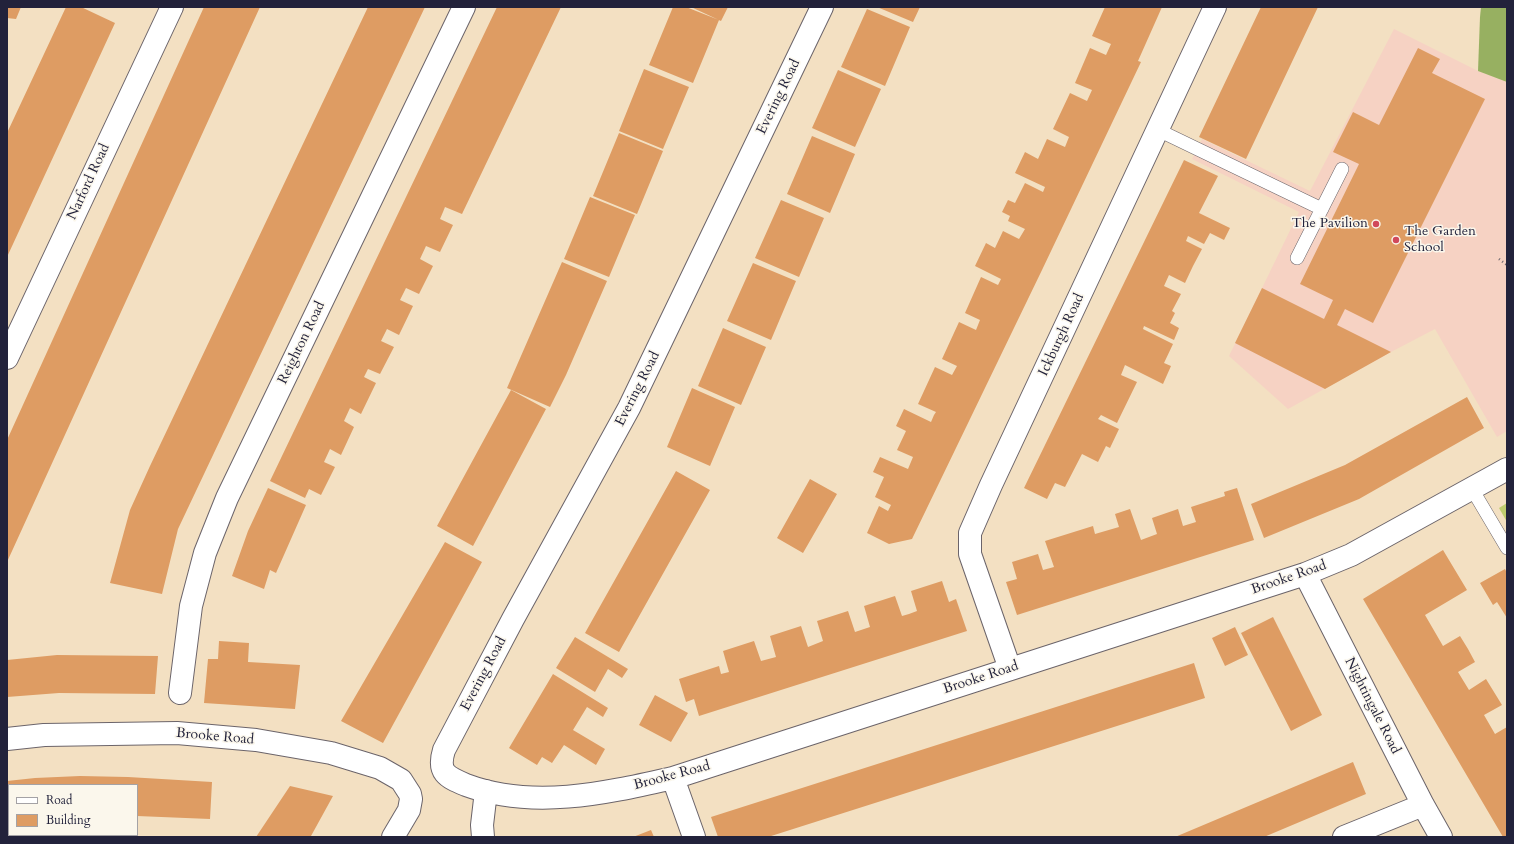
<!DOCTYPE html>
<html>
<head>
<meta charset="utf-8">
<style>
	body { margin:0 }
	#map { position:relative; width:1514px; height:844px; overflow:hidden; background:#f3e0c2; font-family:Cardo,serif }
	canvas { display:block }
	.frame { position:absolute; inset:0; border:8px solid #22223b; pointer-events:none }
	.legend { position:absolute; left:8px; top:784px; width:130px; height:52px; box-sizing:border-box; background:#fbf7ec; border:1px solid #a4a2a5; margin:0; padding:5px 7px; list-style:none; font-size:12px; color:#22223b }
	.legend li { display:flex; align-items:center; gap:8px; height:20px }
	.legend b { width:20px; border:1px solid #a4a2a5 }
</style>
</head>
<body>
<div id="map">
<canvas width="1514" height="844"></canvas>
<div class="frame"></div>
<ul class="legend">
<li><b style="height:5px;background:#fff"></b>Road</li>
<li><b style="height:11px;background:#de9c63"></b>Building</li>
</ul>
</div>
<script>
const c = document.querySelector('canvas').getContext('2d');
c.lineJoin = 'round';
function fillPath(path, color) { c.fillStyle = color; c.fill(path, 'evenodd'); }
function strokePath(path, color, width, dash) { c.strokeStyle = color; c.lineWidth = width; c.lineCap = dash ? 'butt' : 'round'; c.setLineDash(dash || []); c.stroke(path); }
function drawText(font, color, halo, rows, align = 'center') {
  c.font = font + ' Cardo,serif'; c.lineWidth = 3; c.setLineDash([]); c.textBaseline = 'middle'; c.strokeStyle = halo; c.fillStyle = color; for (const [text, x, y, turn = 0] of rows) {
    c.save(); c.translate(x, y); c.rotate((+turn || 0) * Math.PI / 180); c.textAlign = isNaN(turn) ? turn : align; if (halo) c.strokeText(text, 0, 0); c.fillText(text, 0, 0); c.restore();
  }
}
const built = new Path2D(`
	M1394 29 1478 71 1507 82V431L1497 437 1435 329 1391 352 1288 409 1229 356 1299 212 1192 159 1202 139 1310 191Z`);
const green = new Path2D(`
	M1507 503V522L1499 508Z`);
const forest = new Path2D(`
	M1481 7H1507V82L1478 71 1480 17Z`);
const building = new Path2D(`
	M7 7H21L16 19 7 18Z
	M66 7H81L115 23 7 257V133Z
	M204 7H260L7 562V440Z
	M368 7H425L178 529 162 594 110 583 130 510 150 466Z
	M497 7H561L462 214 445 207 443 212 440 219 453 225 440 252 426 246 420 259 433 266 419 294 406 288 400 300 413 306 399 335 387 329 381 341 394 347 380 374 368 369 364 377 376 383 361 414 350 408 344 421 354 427 341 455 330 449 324 462 335 467 321 495 309 489 305 498 270 481Z
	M673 7H686L719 20 693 83 649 65Z
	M691 7H728L721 21Z
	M877 7H920L913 22Z
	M1105 7H1162L1138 61 1141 62 1042 270 912 539 889 544 867 533 879 506 888 511 891 505 875 497 884 477 873 472 880 457 908 469 913 457 897 450 906 431 896 426 904 409 931 422 934 415 936 412 918 404 935 367 952 375 957 366 942 359 959 322 976 330 980 320 965 313 981 277 998 285 1001 279 975 266 986 243 995 248 1003 231 1019 239 1025 229 1008 221 1010 216 1002 212 1008 200 1015 203 1025 183 1043 192 1045 187 1015 173 1025 152 1038 159 1047 139 1065 147 1069 137 1053 129 1070 93 1087 101 1092 90 1075 83 1090 48 1106 55 1111 44 1092 36Z
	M1261 7H1318L1246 159 1199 137Z
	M867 9 910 27 885 86 841 67Z
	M1418 48 1440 59 1432 73 1485 99 1373 323 1345 309 1337 325 1391 352 1325 389 1235 343 1262 288 1324 319 1333 300 1300 284 1359 164 1333 152 1353 112 1379 125Z
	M644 69 689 87 663 149 619 131Z
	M838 70 881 89 855 147 812 128Z
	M619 133 663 151 637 214 593 196Z
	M812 136 855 154 830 213 787 194Z
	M1184 160 1218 176 1199 213 1230 228 1224 240 1210 233 1204 244 1188 236 1186 241 1202 249 1193 266 1185 283 1169 275 1164 286 1181 294 1172 311 1175 313 1170 323 1179 328 1174 340 1144 326 1143 329 1173 344 1164 363 1171 366 1163 384 1125 365 1121 375 1137 382 1117 423 1101 415 1098 419 1119 429 1110 448 1106 446 1098 462 1082 454 1065 487 1055 483 1047 499 1024 488Z
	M590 197 635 215 609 277 564 259Z
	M781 200 824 218 799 277 755 258Z
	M562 262 607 281 566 375 550 407 507 388Z
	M753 263 796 281 771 340 727 321Z
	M723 328 766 347 741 405 698 386Z
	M692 388 735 407 710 466 667 447Z
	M511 390 546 409 473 546 437 526Z
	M1467 397 1484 428 1359 499 1264 538 1251 504 1345 465Z
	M676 471 710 490 619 652 585 633Z
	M810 479 837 494 803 553 777 538Z
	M268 488 306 505 276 573 270 570 264 589 232 576 248 531Z
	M1237 488 1254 540 1017 615 1006 582 1017 579 1012 562 1038 554 1043 570 1054 567 1045 541 1093 526 1095 534 1119 527 1115 514 1130 509 1141 540 1157 534 1152 518 1178 509 1183 526 1196 522 1191 507 1225 496 1224 492Z
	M445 542 482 562 383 743 341 721Z
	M1443 550 1467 590 1425 615 1443 646 1460 636 1468 649 1475 662 1458 672 1469 690 1486 679 1502 705 1484 715 1495 734 1507 727V837H1503L1363 599Z
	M1505 569 1507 573V618L1497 602 1493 605 1480 583Z
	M942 581 949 602 956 599 967 631 699 716 694 699 686 702 679 679 719 666 721 674 729 672 723 651 754 641 761 661 776 657 770 636 801 626 808 647 823 641 817 621 848 611 855 632 870 627 864 606 895 596 902 616 909 614 917 611 911 591Z
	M1273 617 1322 715 1291 731 1241 633Z
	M1235 627 1248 655 1225 666 1212 638Z
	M575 637 628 669 622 678 608 669 595 692 556 668Z
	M219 641 249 643 248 662 300 665 295 709 204 703 208 659H218Z
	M57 655 158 656 155 694 59 693 7 697V660Z
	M1194 663 1205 698 768 837H718L711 817Z
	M553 674 608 708 603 717 587 707 573 730 605 749 596 765 564 745 552 763 542 757 537 765 509 748Z
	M655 695 688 713 671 742 639 725Z
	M1353 762 1366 794 1264 837H1175Z
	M80 776 128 777 212 782 210 819 137 816V785H9V820H7V781L35 778Z
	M290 786 333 796 311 836 313 837H256Z
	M651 830 654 837H633Z`);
const path = new Path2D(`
	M1499 259 1507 265`);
const service = new Path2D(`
	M1158 130 1322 209
	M1297 258 1342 169
	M1472 489 1507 548`);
const minor = new Path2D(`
	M822 7 629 408 513 619 444 750C437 773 447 777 466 785 533 810 606 793 673 778L1305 574 1351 555 1507 469
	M7 358 172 7
	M1305 574 1423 805 1441 837
	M1010 669 970 554V533L991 485 1215 7
	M180 693 191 606 205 553 227 498 464 7
	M7 739 44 735 177 733 256 740 331 753 380 768 401 780 410 794 411 799 409 810 393 837
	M673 778 694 837
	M483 837 482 825 486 791
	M1344 837 1423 805`);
const markers = [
	[1376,224,4,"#d1495b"],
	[1396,240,4,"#d1495b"]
];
const streetNames = [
	["Evering Road",779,97,-64],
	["Narford Road",89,182,-65],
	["Ickburgh Road",1062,335,-65],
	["Reighton Road",302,343,-64],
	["Evering Road",638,389,-63],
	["Brooke Road",1289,578,-19],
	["Evering Road",484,674,-62],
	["Brooke Road",981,678,-18],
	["Nightingale Road",1372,706,63],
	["Brooke Road",215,737,5],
	["Brooke Road",672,776,-15]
];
const poiNames = [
	["The Pavilion",1368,224],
	["The Garden",1404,232,"left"],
	["School",1404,248,"left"]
];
fillPath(built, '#f6d2c3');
fillPath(green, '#bfcc6e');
fillPath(forest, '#97b061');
fillPath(building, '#de9c63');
strokePath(service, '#6b646a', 14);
strokePath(minor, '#6b646a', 24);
strokePath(path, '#6b646a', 2.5, [1, 3]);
strokePath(service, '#fff', 13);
strokePath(minor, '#fff', 22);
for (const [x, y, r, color] of markers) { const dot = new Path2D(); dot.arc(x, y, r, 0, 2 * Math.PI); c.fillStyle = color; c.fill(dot); strokePath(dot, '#fbf7ec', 1.5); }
drawText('14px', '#22223b', '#fbf7ec', streetNames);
drawText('14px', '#22223b', '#fbf7ec', poiNames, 'right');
</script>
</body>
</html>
